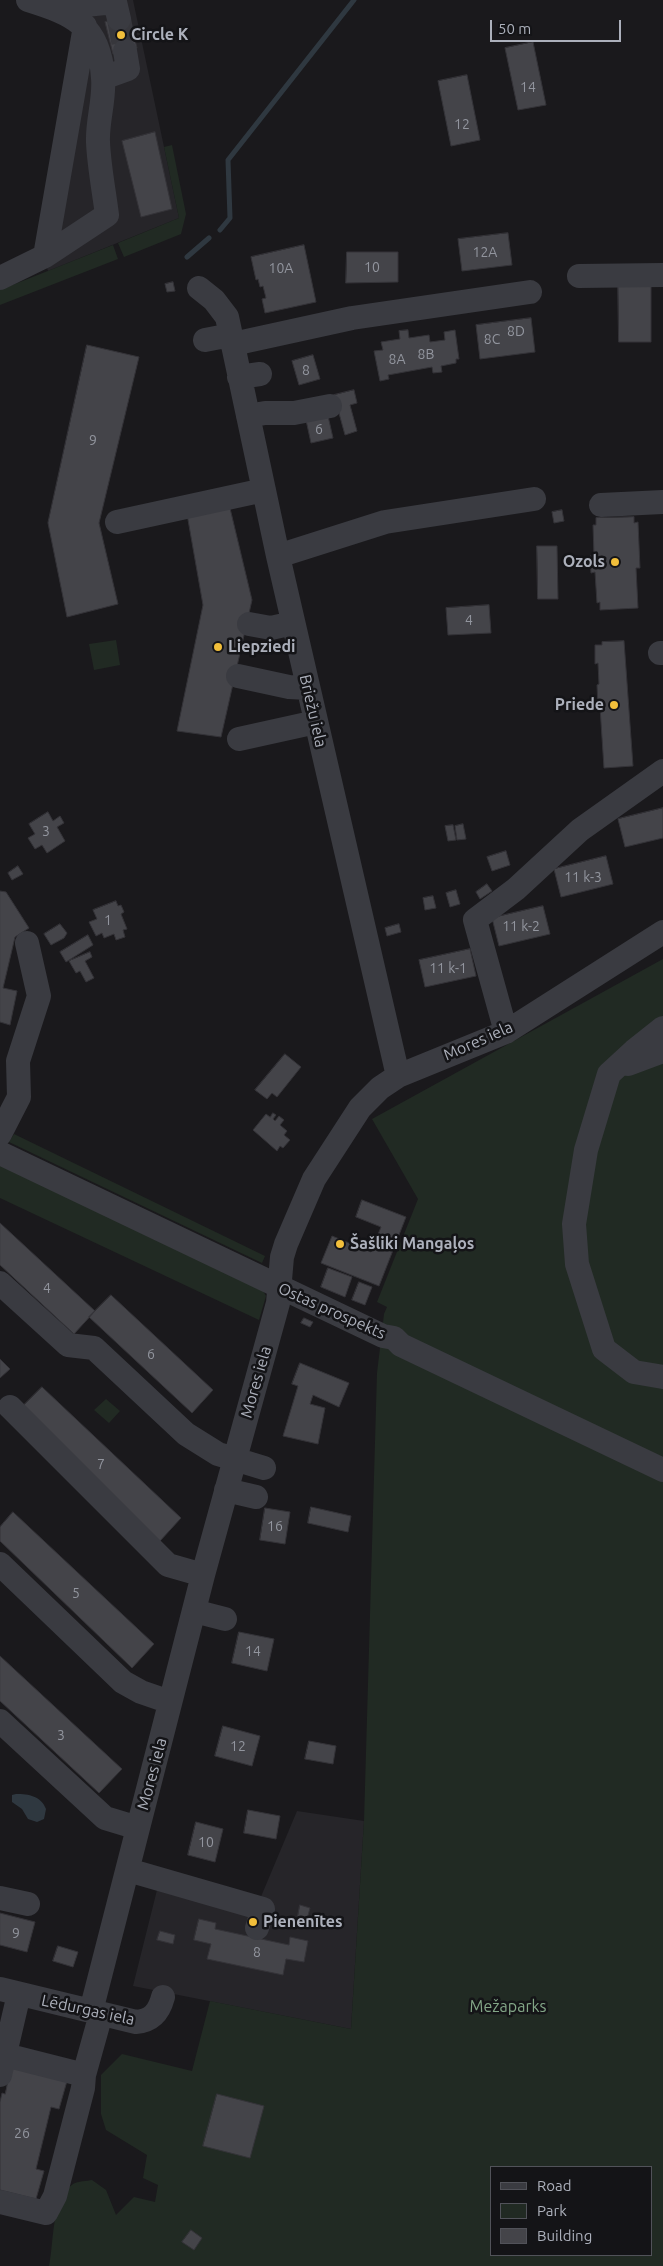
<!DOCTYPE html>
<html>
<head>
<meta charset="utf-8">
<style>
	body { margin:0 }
	#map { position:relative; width:663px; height:2266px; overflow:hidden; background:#1a191c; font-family:Ubuntu,sans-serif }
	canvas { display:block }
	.legend { position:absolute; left:490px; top:2166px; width:162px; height:90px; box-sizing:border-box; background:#141417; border:1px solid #515259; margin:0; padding:6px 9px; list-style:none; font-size:15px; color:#acb0bb }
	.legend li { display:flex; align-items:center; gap:10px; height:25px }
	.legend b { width:25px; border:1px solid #515259 }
	.scale { position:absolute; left:490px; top:20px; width:131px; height:22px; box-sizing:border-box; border:2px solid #acb0bb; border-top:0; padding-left:6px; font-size:15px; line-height:18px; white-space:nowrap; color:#acb0bb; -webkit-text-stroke:4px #141417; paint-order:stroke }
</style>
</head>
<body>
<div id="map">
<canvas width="663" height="2266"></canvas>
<ul class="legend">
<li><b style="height:6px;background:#3a3b41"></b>Road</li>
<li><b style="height:14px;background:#212a23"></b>Park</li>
<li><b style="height:14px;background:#444449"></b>Building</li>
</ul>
<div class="scale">50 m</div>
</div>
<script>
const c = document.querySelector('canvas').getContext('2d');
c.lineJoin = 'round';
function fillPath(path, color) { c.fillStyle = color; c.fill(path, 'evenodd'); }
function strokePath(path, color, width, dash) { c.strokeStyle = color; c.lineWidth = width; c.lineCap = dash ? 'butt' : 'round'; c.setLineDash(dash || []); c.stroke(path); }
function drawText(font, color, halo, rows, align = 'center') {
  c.font = font + ' Ubuntu,sans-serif'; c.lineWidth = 5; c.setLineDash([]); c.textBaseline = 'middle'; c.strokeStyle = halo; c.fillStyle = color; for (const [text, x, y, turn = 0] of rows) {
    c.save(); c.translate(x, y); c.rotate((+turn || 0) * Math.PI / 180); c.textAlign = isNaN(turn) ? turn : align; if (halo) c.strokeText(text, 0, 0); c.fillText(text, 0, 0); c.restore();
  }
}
const built = new Path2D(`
	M86 0H133L179 218 48 271 39 245Z
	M297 1811 364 1821 351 2029 133 1986 162 1870 260 1899Z`);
const green = new Path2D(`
	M172 145 186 214 181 234 124 257 118 243 179 218 164 147Z
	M113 245 118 259 0 305V290Z
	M116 640 120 665 94 670 89 644Z
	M663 959V2266H49C54 2243 51 2199 73 2184 78 2181 87 2181 92 2180L106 2190 116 2215 134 2197 155 2202 158 2185 143 2178 147 2155 106 2130 101 2114V2075L122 2054 192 2071 210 2001 351 2029 364 1821 377 1373 384 1314 387 1307 377 1302 418 1199 372 1119ZM492 2167H652V2255H492Z
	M14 1134 265 1256 262 1263 9 1142Z
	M0 1164 262 1289 266 1296 259 1320 0 1198Z
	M106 1399 120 1411 109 1423 94 1410Z`);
const water = new Path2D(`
	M16 1794C29 1794 41 1796 46 1809L44 1819 37 1822 28 1819 22 1809 12 1802V1795Z`);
const stream = new Path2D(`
	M220 230 230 218 228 160 354 0
	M187 257 209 238`);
const building = new Path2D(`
	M129 16 137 48 113 54 105 22Z
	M533 42 546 105 518 110 505 48Z
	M467 75 480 140 451 146 438 81Z
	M155 132 172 209 141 217 122 141Z
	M508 233 512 265 462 271 458 239Z
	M304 245 316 302 265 313 262 299 266 298 263 286 260 287 258 279 256 280 251 257Z
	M347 252H398V282L346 283Z
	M618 279H651V342H619Z
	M173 282 175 291 167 292 165 284Z
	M531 318 535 352 480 359 476 325Z
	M408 330 409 338 429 335 430 342 445 340 444 332 455 330 459 359H456V363L441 366 442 372 433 373 432 367 388 375 389 379 380 381 374 351 383 350 381 342 400 339 399 331Z
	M87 345 139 357 99 523 118 604 67 617 48 523Z
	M313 355 320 379 299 385 292 361Z
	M354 390 357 403 350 405 357 431 345 435 334 395Z
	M328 416 333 438 311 443 306 420Z
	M229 504 252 600 221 737 177 731 203 605 187 514Z
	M562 510 564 521 554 523 552 512Z
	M634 517V523L638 522 640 568H636L638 608 600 610V602L597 603 595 572 591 573 590 556H594L593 525H596V518Z
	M537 546H557L558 599H538Z
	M489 605 491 633 448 635 446 608Z
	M624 641 633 766 604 768 600 707H598L597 685 599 684 598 663 595 664V645H602V642Z
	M663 808V838L625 847 618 819Z
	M48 812 53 821 60 816 64 823 57 827 65 841 47 853 42 845 35 849 28 838 35 834 29 824Z
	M463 824 466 839 457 840 455 826Z
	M453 825 456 840 448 841 445 826Z
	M506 851 510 865 492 871 487 857Z
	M606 856 613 884 561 897 554 869Z
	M18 866 23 874 12 880 8 873Z
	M487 884 492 891 480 899 476 892Z
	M456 890 460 904 450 907 446 893Z
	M0 891 6 892 29 928 15 937 3 988 17 991 10 1025 0 1022Z
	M433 896 436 908 425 910 423 898Z
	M116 901 118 906 121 905 124 912 121 914 127 929 123 930 125 937 116 940 114 934 104 938 102 933 96 936 89 922 97 919 93 910Z
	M543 906 550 934 499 946 492 918Z
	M60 924 67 933 64 938 51 945 44 934Z
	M399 924 401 932 387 936 385 928Z
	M88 935 93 945 66 962 60 952Z
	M470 949 476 976 425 987 419 960Z
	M90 952 92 957 85 961 94 978 86 982 80 971 76 973 69 961Z
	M285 1054 301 1067 277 1097 272 1093 267 1099 255 1090Z
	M273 1113 276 1115 273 1119 275 1121 279 1116 284 1120 280 1125 287 1131 284 1135 290 1140 283 1148 280 1146 277 1151 253 1130 266 1114 270 1117Z
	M362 1200 406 1217 379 1286 321 1263 332 1236 371 1252 381 1227 356 1217Z
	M0 1223 95 1311 74 1334 0 1265Z
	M328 1268 352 1277 345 1297 321 1287Z
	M359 1282 372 1287 365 1305 352 1300Z
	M111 1295 213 1390 192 1413 89 1317Z
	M304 1318 313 1322 310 1327 301 1323Z
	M0 1359 10 1369 0 1378Z
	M300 1363 349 1383 339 1407 313 1395 310 1404 325 1408 318 1444 283 1436 298 1386 292 1384Z
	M42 1387 181 1518 160 1541 20 1409Z
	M311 1507 351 1516 348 1532 308 1523Z
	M265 1508 290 1512 285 1544 260 1540Z
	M13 1512 154 1644 132 1668 0 1541V1527Z
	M239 1632 274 1639 267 1671 232 1663Z
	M0 1656 122 1769 99 1793 0 1701Z
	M223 1726 260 1736 252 1766 215 1756Z
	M309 1741 336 1746 333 1764 305 1759Z
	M248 1810 280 1816 276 1839 244 1833Z
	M196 1822 223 1829 215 1862 188 1855Z
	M300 1905 310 1908 306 1923 297 1921Z
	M0 1913 35 1922 27 1952 0 1945Z
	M199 1919 216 1923 215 1929 289 1945 290 1937 308 1941 304 1962 286 1959 283 1975 207 1959 211 1944 194 1940Z
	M160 1931 175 1935 173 1944 157 1940Z
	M58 1946 78 1952 73 1967 53 1961Z
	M11 2067 67 2081 59 2109 51 2107 36 2169 44 2171 36 2199 0 2190V2102L2 2093 5 2094Z
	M217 2094 264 2106 250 2158 203 2146Z
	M191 2230 202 2238 194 2250 182 2242Z`);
const minorTunnel = new Path2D(`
	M119 19 125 51`);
const minor = new Path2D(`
	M62 10 75 6 115 2 119 19
	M103 78 128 69 125 51
	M45 256 85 26
	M579 276 663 275
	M0 278 45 256 107 215C104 191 99 166 98 142 97 121 105 99 103 78 100 25 73 14 28 0
	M199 288 214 300 227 317 278 556 398 1076
	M205 340 231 335
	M233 344 352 318 530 292
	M239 377 260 374
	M248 416 265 413H294L330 406
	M601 505 663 502
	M117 522 264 490
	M278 556 385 522 534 499
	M249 624 271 628 293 623
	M660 653H663
	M238 676 289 687 308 688
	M239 739 316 722
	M663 1028 634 1051 609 1074 586 1150 574 1224 577 1264 604 1349 634 1372 663 1377
	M506 1032 475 920 516 889 580 830 663 771
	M628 1064 663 1051
	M0 1134 19 1097 18 1061 39 996 27 943
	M0 1153 383 1336 394 1338 401 1345 663 1470
	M0 1283 68 1345 94 1348 186 1434 218 1454 264 1468
	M10 1407 168 1565 203 1575
	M226 1490 256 1497
	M0 1564 123 1682 141 1692 170 1702
	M194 1611 225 1619
	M0 1721 105 1818 138 1828
	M128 1870 263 1909 257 1928
	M0 1898 28 1904
	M0 1989 136 2022C152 2021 159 2012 163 1997
	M91 2011 203 1575 278 1303 282 1257 286 1244 314 1179 360 1108 380 1088 398 1076 506 1032 663 932
	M0 2075 19 1994
	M84 2075 101 2014
	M0 2202 46 2213 55 2196 83 2088 84 2075 5 2055`);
const markers = [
	[121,35,5,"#f2bf3b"],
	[615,562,5,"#f2bf3b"],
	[218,647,5,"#f2bf3b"],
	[614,705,5,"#f2bf3b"],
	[340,1244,5,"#f2bf3b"],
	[253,1922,5,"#f2bf3b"]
];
const numberNames = [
	["14",528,87],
	["12",462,124],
	["12A",485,252],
	["10",372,267],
	["10A",281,268],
	["8D",516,331],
	["8C",492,339],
	["8B",426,354],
	["8A",397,359],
	["8",306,370],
	["6",319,429],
	["9",93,440],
	["4",469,620],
	["3",46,831],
	["11 k-3",583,877],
	["1",108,920],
	["11 k-2",521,926],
	["11 k-1",448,968],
	["4",47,1288],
	["6",151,1354],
	["7",101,1464],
	["16",275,1526],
	["5",76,1593],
	["14",253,1651],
	["3",61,1735],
	["12",238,1746],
	["10",206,1842],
	["9",16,1933],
	["8",257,1952],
	["26",22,2133]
];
const poiNames = [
	["Circle K",131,35],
	["Ozols",605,562,"right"],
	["Liepziedi",228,647],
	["Priede",604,705,"right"],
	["Šašliki Mangaļos",350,1244],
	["Pienenītes",263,1922]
];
const streetNames = [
	["Briežu iela",313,711,77],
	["Mores iela",478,1041,-24],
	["Ostas prospekts",332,1311,24],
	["Mores iela",256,1382,-74],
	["Mores iela",152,1774,-75],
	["Lēdurgas iela",88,2010,12]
];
const parkNames = [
	["Mežaparks",508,2007]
];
fillPath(built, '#262529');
fillPath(green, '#212a23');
fillPath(water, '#2f3840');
strokePath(stream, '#2f3840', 5);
fillPath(building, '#444449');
strokePath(building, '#343338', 1);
strokePath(minorTunnel, '#37373c', 24, [24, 12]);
strokePath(minor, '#3a3b41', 24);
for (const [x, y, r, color] of markers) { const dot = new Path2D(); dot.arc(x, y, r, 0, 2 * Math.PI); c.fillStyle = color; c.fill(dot); strokePath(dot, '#141417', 2); }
drawText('14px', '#92959e', null, numberNames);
drawText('bold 16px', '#acb0bb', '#141417', poiNames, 'left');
drawText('16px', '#acb0bb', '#141417', streetNames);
drawText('16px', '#83a687', '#141417', parkNames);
</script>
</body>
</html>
